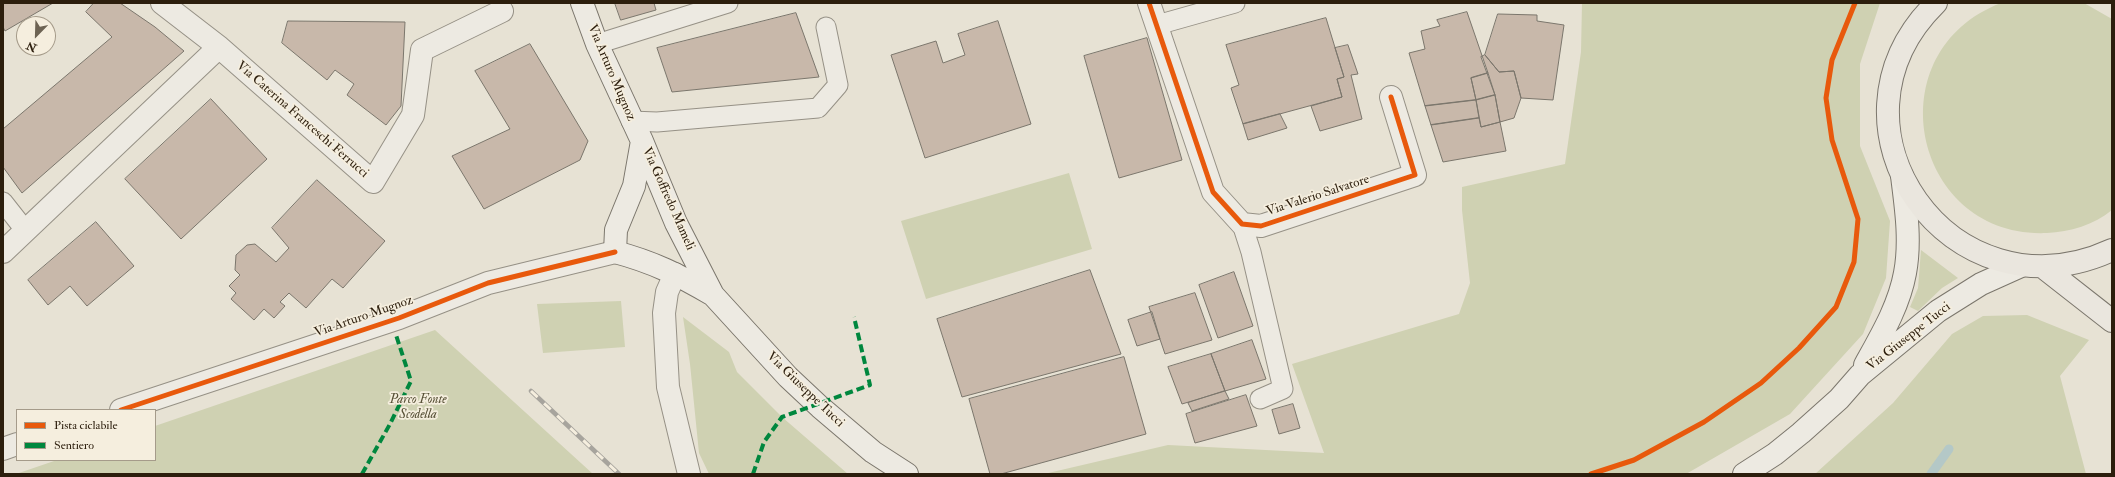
<!DOCTYPE html>
<html>
<head>
<meta charset="utf-8">
<style>
	body { margin:0 }
	#map { position:relative; width:2115px; height:477px; overflow:hidden; background:#e7e2d4; font-family:"IM FELL Double Pica",serif }
	canvas { display:block }
	.frame { position:absolute; inset:0; border:4px solid #2c1e0d; pointer-events:none }
	.legend { position:absolute; left:16px; top:409px; width:140px; height:52px; box-sizing:border-box; background:#f5eede; border:1px solid #a59b8a; margin:0; padding:5px 7px; list-style:none; font-size:12px; color:#2c1e0d }
	.legend li { display:flex; align-items:center; gap:8px; height:20px }
	.legend b { width:20px; border:1px solid #a59b8a }
	.north { position:absolute; left:16px; top:16px; width:40px; height:40px; box-sizing:border-box; background:#f5eede; border:1px solid #a59b8a; border-radius:50%; rotate:203deg; font-size:11px; font-weight:700; line-height:16px; text-align:center; color:#2c1e0d }
	.north::after { content:''; display:block; margin:auto; width:14px; height:18px; background:#6d6353; clip-path:polygon(50% 0,100% 100%,50% 72%,0 100%) }
</style>
</head>
<body>
<div id="map">
<canvas width="2115" height="477"></canvas>
<div class="frame"></div>
<ul class="legend">
<li><b style="height:5px;background:#e8590c"></b>Pista ciclabile</li>
<li><b style="height:5px;background:#00873e"></b>Sentiero</li>
</ul>
<div class="north">N</div>
</div>
<script>
const c = document.querySelector('canvas').getContext('2d');
c.lineJoin = 'round';
function fillPath(path, color) { c.fillStyle = color; c.fill(path, 'evenodd'); }
function strokePath(path, color, width, dash) { c.strokeStyle = color; c.lineWidth = width; c.lineCap = dash ? 'butt' : 'round'; c.setLineDash(dash || []); c.stroke(path); }
function drawText(font, color, halo, rows, align = 'center') {
  c.font = font + ' "IM FELL Double Pica",serif'; c.lineWidth = 3.5; c.setLineDash([]); c.textBaseline = 'middle'; c.strokeStyle = halo; c.fillStyle = color; for (const [text, x, y, turn = 0] of rows) {
    c.save(); c.translate(x, y); c.rotate((+turn || 0) * Math.PI / 180); c.textAlign = isNaN(turn) ? turn : align; if (halo) c.strokeText(text, 0, 0); c.fillText(text, 0, 0); c.restore();
  }
}
const green = new Path2D(`
	M1582 3H1880L1860 64V146L1890 221 1886 278 1863 334 1790 414 1686 474H1044L1168 445 1324 453 1292 364 1459 314 1470 283 1462 210V187L1565 164 1581 52Z
	M2001 3H2084L2112 19V210C2094 225 2070 232 2047 233 1913 239 1873 52 2001 3Z
	M1069 173 1092 249 926 299 901 221Z
	M1921 250 1958 278 1942 288 1918 311 1910 307 1918 288Z
	M621 301 625 347 543 353 537 304Z
	M2027 315 2089 340 2060 376 2086 474H1815L1893 403 1952 334 1983 316Z
	M683 317 729 352 737 372 782 417 848 474H709L699 453 690 364Z
	M435 330 593 474H16L57 460H155V426Z`);
const stream = new Path2D(`
	M1931 474 1949 449`);
const building = new Path2D(`
	M3 3H53L5 31 3 27Z
	M94 3H120L155 27 184 51 22 193 3 167V129L112 37 86 12Z
	M615 3H654L656 10 621 20Z
	M1467 12 1488 73 1471 78 1476 100 1425 106 1409 53 1425 49 1421 31 1440 26 1437 20Z
	M796 13 819 77 672 92 657 48Z
	M1498 14 1537 15V21L1564 25 1553 100 1521 98 1514 71 1499 72 1485 55Z
	M1326 18 1344 77 1337 79 1342 97 1243 124 1231 88 1239 85 1226 45Z
	M288 21 405 22 401 106 386 125 347 95 354 84 335 70 327 80 282 43Z
	M998 21 1031 124 925 158 891 55 936 41 943 63 965 55 958 34Z
	M1147 38 1182 160 1119 178 1084 56Z
	M530 44 588 141 580 160 484 209 452 156 510 129 475 71Z
	M1348 45 1358 74 1351 75 1362 119 1320 131 1311 106 1342 97 1337 79 1344 77 1335 48Z
	M1485 55 1499 72 1514 71 1521 98 1514 118 1500 122 1495 95 1481 57Z
	M1488 73 1495 95 1476 100 1471 78Z
	M1495 95 1500 122 1481 127 1476 100Z
	M211 99 267 159 181 239 125 179Z
	M1476 100 1479 118 1431 125 1425 106Z
	M1280 114 1287 128 1248 140 1243 124Z
	M1479 118 1481 127 1500 122 1506 151 1443 162 1431 125Z
	M317 180 385 241 343 288 332 279 306 308 289 293 280 302 285 306 274 318 264 309 254 320 231 299 236 293 229 286 240 275 235 270 236 255 247 245 255 244 276 262 289 248 272 228Z
	M96 222 134 266 87 306 70 286 48 305 28 280Z
	M1090 270 1121 354 962 397 937 319Z
	M1234 272 1253 326 1218 338 1199 285Z
	M1195 293 1212 340 1165 354 1149 307Z
	M1152 312 1160 339 1137 346 1128 320Z
	M1252 340 1266 379 1225 391 1211 354Z
	M1211 354 1225 391 1182 404 1168 367Z
	M1124 357 1146 434 1001 474H990L969 399Z
	M1225 391 1229 399 1192 411 1188 403Z
	M1246 395 1257 426 1195 443 1186 414Z
	M1293 404 1300 428 1279 434 1272 410Z`);
const lane = new Path2D(`
	M1157 25 1235 3
	M597 44 728 3
	M631 121 657 122 818 108 838 85 826 27
	M3 202 25 230
	M1242 224 1251 252 1283 389 1260 399`);
const street = new Path2D(`
	M1149 3 1213 192 1242 224 1261 226 1415 175 1391 97
	M219 47 373 182 413 115 422 50 502 11
	M3 252 219 47 162 3
	M675 274 667 292 664 313 668 387 689 474
	M121 410 399 318 488 283 615 252
	M3 449 17 444`);
const secondary = new Path2D(`
	M582 3 597 44 642 141 676 223 713 295 788 377 820 407 873 452 907 474
	M642 141 634 186 616 230 615 252C653 262 679 275 713 295
	M1865 365C1881 336 1899 306 1905 273 1911 241 1906 208 1902 176
	M1744 474 1775 454 1801 433 1839 399 1860 375 1938 311 1981 284 2021 266`);
const primary = new Path2D(`
	M1936 3C1811 126 1951 324 2112 250
	M2043 267 2112 321`);
const rail = new Path2D(`
	M531 391 619 474`);
const quiet = new Path2D(`
	M362 474 390 424 411 381 396 335
	M753 474 764 442 782 417 870 385 854 317`);
const cycleway = new Path2D(`
	M1149 3 1213 192 1242 224 1261 226 1415 175 1391 97
	M121 410 399 318 488 283 615 252
	M1591 474 1634 460 1704 422 1761 383 1799 348 1836 307 1854 262 1858 219 1832 140 1826 98 1832 60 1855 3`);
const streetNames = [
	["Via Arturo Mugnoz",611,73,67],
	["Via Caterina Franceschi Ferrucci",302,120,41],
	["Via Valerio Salvatore",1318,196,-18],
	["Via Goffredo Mameli",668,199,66],
	["Via Arturo Mugnoz",364,317,-19],
	["Via Giuseppe Tucci",1909,337,-38],
	["Via Giuseppe Tucci",805,390,44]
];
const parkNames = [
	["Parco Fonte",418,400],
	["Scodella",418,415]
];
fillPath(green, '#cfd1b2');
strokePath(stream, '#b4c8c7', 9);
fillPath(building, '#c8b8aa');
strokePath(building, '#7b766c', 1);
strokePath(lane, '#969186', 21);
strokePath(street, '#969186', 24);
strokePath(secondary, '#7b766c', 24);
strokePath(primary, '#7b766c', 24);
strokePath(lane, '#edeae2', 19);
strokePath(street, '#edeae2', 22);
strokePath(secondary, '#edeae2', 22);
strokePath(primary, '#eae6de', 22);
strokePath(rail, '#a7a49d', 4.5);
strokePath(rail, '#f5eede', 3, [9]);
strokePath(quiet, '#00873e', 4, [8, 4]);
strokePath(cycleway, '#e8590c', 5);
drawText('13px', '#2c1e0d', '#f5eede', streetNames);
drawText('italic 13px', '#575036', '#f5eede', parkNames);
</script>
</body>
</html>
